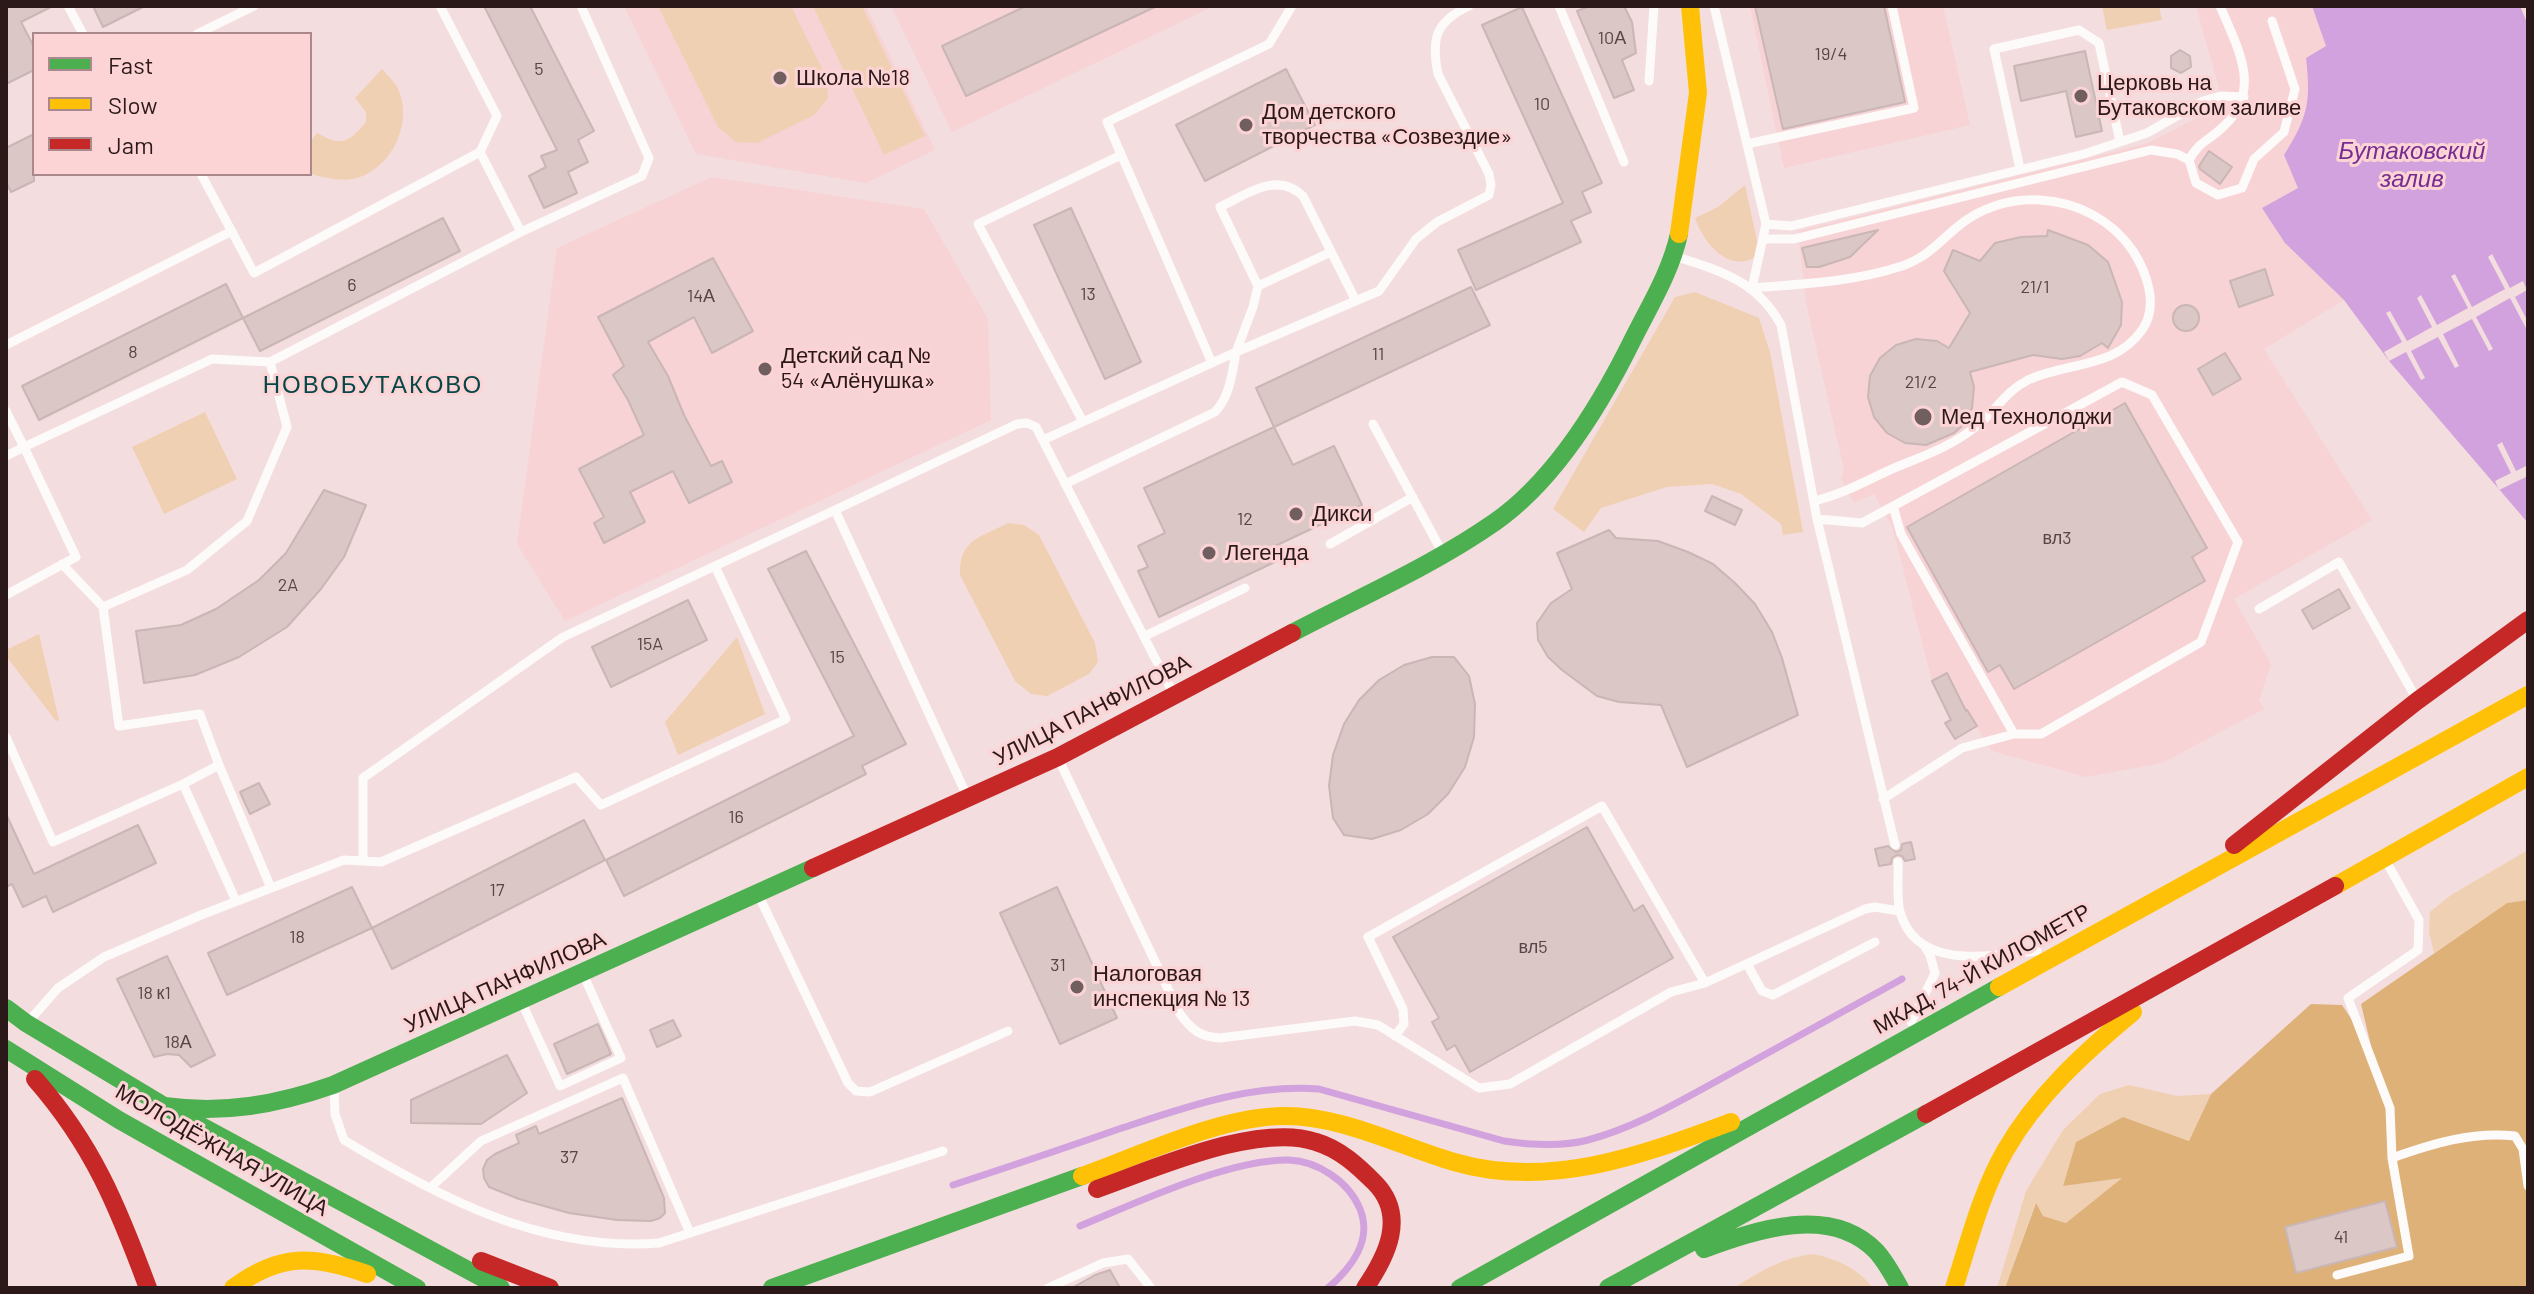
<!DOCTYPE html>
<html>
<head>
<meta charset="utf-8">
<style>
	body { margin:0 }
	#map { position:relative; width:2534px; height:1294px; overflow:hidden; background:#f4ddde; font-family:Barlow,sans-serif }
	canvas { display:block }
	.frame { position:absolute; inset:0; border:8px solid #2b191a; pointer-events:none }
	.legend { position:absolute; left:32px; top:32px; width:280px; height:144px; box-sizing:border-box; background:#fdd4d6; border:2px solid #a9898b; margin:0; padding:10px 14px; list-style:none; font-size:24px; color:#2b191a }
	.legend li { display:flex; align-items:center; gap:16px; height:40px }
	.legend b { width:40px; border:2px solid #a9898b }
</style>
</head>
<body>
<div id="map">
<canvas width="2534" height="1294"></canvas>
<div class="frame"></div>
<ul class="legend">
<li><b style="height:10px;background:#4caf50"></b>Fast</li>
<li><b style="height:10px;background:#ffc107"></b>Slow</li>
<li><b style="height:10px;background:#c62828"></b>Jam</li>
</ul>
</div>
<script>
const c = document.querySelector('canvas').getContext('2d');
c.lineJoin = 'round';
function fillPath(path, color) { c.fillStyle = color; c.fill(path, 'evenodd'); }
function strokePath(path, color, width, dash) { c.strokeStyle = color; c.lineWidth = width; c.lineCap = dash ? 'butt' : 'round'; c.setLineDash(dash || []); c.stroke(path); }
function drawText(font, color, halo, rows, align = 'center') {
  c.font = font + ' Barlow,sans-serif'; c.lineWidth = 6; c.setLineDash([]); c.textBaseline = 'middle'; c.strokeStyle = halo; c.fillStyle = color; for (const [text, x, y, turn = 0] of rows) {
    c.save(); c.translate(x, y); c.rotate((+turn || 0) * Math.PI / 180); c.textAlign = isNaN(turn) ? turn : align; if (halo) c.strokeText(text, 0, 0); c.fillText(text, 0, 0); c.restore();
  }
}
const built = new Path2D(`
	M624 6H866L935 150 866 183 696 154Z
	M891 6H1214L952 132Z
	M1750 6H1943L1970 125 1784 168Z
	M2196 6H2312L2326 46 2306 58 2310 92 2302 127 2284 155 2299 188 2285 243 2344 300 2264 349 2372 520 2234 599 2271 664 2259 700 2264 709 2162 763 2086 777 1992 751 1961 702 1946 710 1932 681 1892 526 1874 494 1854 503 1841 479 1844 470 1806 303 1798 231 2148 143 2218 107 2221 96Z
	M712 177 924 209 988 319 991 420 565 621 517 544 557 248Z`);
const green = new Path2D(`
	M658 6H791L826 77 828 98 814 115 757 143 736 142 718 127Z
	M813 6H862L925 136 884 155Z
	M2102 6H2159L2162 20 2107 30Z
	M382 69C387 75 395 82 398 89 414 123 391 171 353 179 341 181 321 178 310 173V142L317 133C342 147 348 143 366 122V112L355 98Z
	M1745 185 1759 250 1757 256C1729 275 1703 242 1695 218L1718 207Z
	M1695 292 1759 318 1770 352 1803 532 1783 535 1781 524 1741 494 1712 484 1667 487 1601 508 1584 532 1553 509 1675 297Z
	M205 412 237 479 164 514 132 447Z
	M1008 523 1024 525 1039 535 1095 643 1098 662 1089 674 1047 696 1031 694 1015 681 960 575C959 539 980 538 1008 523Z
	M39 634 59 720 56 721 6 656V650Z
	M737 637 765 714 678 755 665 722Z
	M2528 850V900L2507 903 2434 953 2429 932 2430 912 2451 895Z
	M2129 1085 2177 1096 2211 1094 2189 1141 2123 1117 2076 1142 2063 1186 2124 1177 2066 1223 2043 1216 2035 1204 2005 1288H1997L2026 1191 2063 1130 2100 1094Z
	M1814 1254C1839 1260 1857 1268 1873 1288H1734C1759 1272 1783 1257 1814 1254Z`);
const forest = new Path2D(`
	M2528 900V1288H2005L2036 1203 2043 1216 2066 1223 2122 1178 2063 1186 2076 1142 2123 1117 2189 1141 2211 1094 2311 1004 2342 1005 2372 1050 2361 1004 2507 903Z`);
const water = new Path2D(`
	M2312 6H2520L2528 25V523L2389 361 2344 300 2285 243 2262 208 2298 188 2284 155C2308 117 2311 102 2306 58L2326 46Z`);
const pier = new Path2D(`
	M2492 254 2510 288 2523 281 2527 290 2515 297 2528 322V332L2510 298 2476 317 2493 349 2489 351 2472 319 2443 334 2459 366 2455 368 2438 337 2411 351 2425 378 2421 380 2406 352 2389 361 2384 352 2402 342 2386 313 2390 311 2407 341 2432 327 2417 298 2421 295 2437 325 2468 308 2451 276 2455 274 2472 307 2505 289 2488 257Z
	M2502 442 2516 471 2528 465V476L2499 490 2495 481 2511 473 2497 445Z`);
const stream = new Path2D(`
	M953 1185C1008 1167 1062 1149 1116 1130 1183 1108 1248 1084 1319 1089L1504 1141C1531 1145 1561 1147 1588 1140 1637 1127 1682 1100 1726 1076 1785 1043 1844 1011 1902 979
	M1080 1226C1136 1203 1229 1159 1289 1160 1318 1161 1349 1182 1360 1209 1373 1241 1351 1268 1328 1288`);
const building = new Path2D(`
	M6 6H53L21 22 34 47V70L6 84Z
	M93 6H145L103 27Z
	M484 6H530L594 131 578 140 588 162 568 172 577 193 544 208 529 176 546 167 541 156 557 150Z
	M1026 6H1157L966 96 942 46Z
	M1590 6H1624L1632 22 1636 53 1622 60 1634 90 1614 98 1577 11Z
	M1755 6H1884L1905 102 1783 129Z
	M1522 7 1602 183 1582 192 1591 212 1571 221 1581 242 1476 290 1458 250 1563 203 1482 25Z
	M2180 50 2190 56 2191 67 2181 73 2171 68V56Z
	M2085 51 2102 131 2076 137 2066 91 2021 101 2014 66Z
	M1286 69 1315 125 1205 181 1176 125Z
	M34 134V181L11 192 6 182V148Z
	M2209 151 2232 167 2220 184 2200 169 2199 166Z
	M1071 208 1141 362 1105 379 1034 225Z
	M443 218 460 251 260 351 243 318Z
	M1878 230 1850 257 1819 267H1807L1802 248Z
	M2048 230 2088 245 2108 262 2122 302 2121 325 2108 348 2102 343 2080 356 2062 359 2033 355 1970 372 1974 387 1972 408 1962 426 1954 433 1926 445 1905 443 1887 433 1874 417 1868 397 1870 376 1880 358 1896 345 1916 339 1937 341 1949 348 1970 313 1944 271 1953 250 1980 261 1995 243 2021 237 2047 236Z
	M713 258 753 331 712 353 694 317 648 342 668 376 684 415 711 466 722 461 732 482 689 503 673 471 630 492 645 522 604 543 594 523 604 517 579 469 644 435 628 400 613 375 624 366 598 317Z
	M2265 269 2273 295 2239 307 2230 281Z
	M226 284 243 318 39 420 22 386Z
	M1471 287 1490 325 1274 427 1256 388Z
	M2173 318a13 13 0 1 1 26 0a13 13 0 1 1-26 0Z
	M2225 353 2241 379 2213 395 2198 369Z
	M2125 403 2207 548 2192 557 2205 581 2014 689 2000 665 1988 672 1907 527Z
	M1274 427 1293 465 1334 446 1362 505 1273 547 1279 560 1159 617 1138 571 1148 567 1138 546 1165 533 1144 488Z
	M324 490 366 505 344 557 321 589 287 627 239 657 195 675 144 683 136 631 181 625 216 609 259 580 286 553Z
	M1712 496 1742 510 1735 525 1705 511Z
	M1609 530 1616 538 1658 541 1688 552 1713 564 1735 583 1755 604 1772 632 1782 658 1798 715 1687 767 1661 705 1619 702 1597 696 1562 670 1548 657 1538 640 1537 623 1551 603 1572 589 1557 553Z
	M806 551 906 744 862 766 866 774 624 896 606 860 854 736 768 569Z
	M2339 589 2350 608 2313 629 2302 610Z
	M688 600 707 640 611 687 592 647Z
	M1432 657H1454L1469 676 1475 704 1474 737 1465 767 1448 794 1428 814 1401 830 1372 839 1344 835 1333 818 1329 786 1333 755 1344 724 1359 700 1379 680 1404 665Z
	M1947 673 1966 711 1967 710 1977 726 1955 739 1945 723 1951 720 1932 681Z
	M259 783 270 804 250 814 240 792Z
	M6 814 34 874 138 825 156 863 53 912 46 896 23 907 12 884 6 887Z
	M584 820 605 860 392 969 372 928Z
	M1587 827 1634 911 1643 905 1673 958 1470 1072 1455 1045 1447 1050 1432 1022 1439 1018 1393 937Z
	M1911 842 1915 859 1905 861 1902 856 1897 855 1892 858 1891 864 1879 866 1875 849 1888 846 1896 852 1901 850 1902 844Z
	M352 887 372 928 227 995 208 953Z
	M1057 887 1117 1018 1060 1044 1000 913Z
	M167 956 215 1055 191 1067 179 1055 167 1054 154 1057 117 979Z
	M673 1020 681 1036 657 1047 650 1030Z
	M598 1024 611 1054 567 1074 554 1044Z
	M507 1055 527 1093 481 1124 411 1123V1100Z
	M622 1098 664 1198 665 1213 660 1218 651 1221 617 1220 569 1213 519 1199 489 1187 484 1178 483 1169 487 1160 495 1154 519 1143 516 1135 536 1126 539 1134Z
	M2385 1201 2397 1247 2296 1273 2285 1227Z
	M1110 1270 1120 1288H1072L1095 1275Z`);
const lane = new Path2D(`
	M68 6 83 34
	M440 6 497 116 480 152 521 232
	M1559 6 1624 162
	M1714 6 1766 224 1752 288C1802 284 1854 282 1902 266 1927 257 1937 244 1956 228 1979 208 2010 198 2040 200 2077 202 2112 220 2133 251 2147 273 2159 306 2142 330 2115 369 2066 362 2028 380 2004 392 1995 413 1974 428 1951 446 1926 455 1899 466 1868 479 1849 492 1815 501
	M2220 6C2237 47 2263 89 2224 126 2209 141 2200 140 2189 160L2196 183 2218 195 2242 188 2254 159 2284 132 2295 89 2272 21
	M197 34 254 6
	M1649 81 1654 6
	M1747 144 1914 108 1892 6
	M2020 169 1994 49 2079 30 2099 43 2120 142
	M201 174 254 273 480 152
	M1766 224 1791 226 2084 154 2147 133 2203 101 2221 96 2244 97
	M1763 239H1794L2151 150 2177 154 2189 160
	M1677 257C1722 271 1758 282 1781 325L1817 519 1895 845
	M1258 286 1331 252
	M6 345 232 231
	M1212 363 1107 122 1269 44 1292 6
	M6 411 24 447 212 359 270 362 521 232 642 176 649 158 581 6
	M1082 420 978 224 1121 155
	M1373 424 1441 550
	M1043 440 1236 352 1253 307 1258 286 1220 207C1247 194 1277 171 1303 196L1356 301
	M6 456 24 447 76 557 6 595
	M1065 484 1215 412C1230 396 1232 374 1236 352L1379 291 1416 239 1437 222 1489 195 1491 185 1489 174 1438 74C1431 39 1435 22 1469 6
	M1893 506 1901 534 2014 734
	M835 510 1017 424 1027 423 1036 427 1173 693
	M1817 519 1862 523 2122 382 2152 395 2238 542 2201 642 2041 734H2014L1962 748 1883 799
	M1330 544 1413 497
	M62 564 103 607 119 726 200 714 219 765 183 784 236 901
	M103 607 187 570 247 521 287 427 270 362
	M2259 609 2339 562 2416 698
	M1145 636 1245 588
	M6 737 53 842 183 784
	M1059 760 1180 1014C1192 1030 1200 1037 1220 1038L1355 1021 1378 1025 1479 1088 1510 1084 1671 992 1705 983 1865 909 1875 907 1899 911
	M219 765 271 888
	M363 861V778L563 637 715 566
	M1898 862C1899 877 1896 898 1900 912 1917 972 1992 955 2037 951
	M758 894 848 1083 856 1091 870 1092 1008 1031
	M1747 964 1762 991 1773 995 1875 942
	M522 1003 560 1086 621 1058 583 974
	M29 1021 58 988 104 957 201 915 344 860 381 862 576 777 601 805 786 719 715 566 835 510 967 796
	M1911 1022 1935 973 1930 955 1924 945
	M1395 1036 1404 1024 1403 1009 1368 937 1602 806 1705 983
	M334 1088 335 1114 344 1140C440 1198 543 1252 659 1243L943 1151
	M2392 1158C2431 1144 2473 1131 2515 1136L2523 1149 2528 1186
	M430 1188 481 1141 623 1078 690 1233
	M2337 1275 2409 1256 2392 1158 2390 1108 2348 998 2418 950 2419 920 2387 863
	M1048 1288 1103 1263 1128 1259 1151 1288`);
const fast = new Path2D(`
	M1292 633C1360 597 1432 566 1495 522 1555 480 1601 404 1633 339 1650 305 1671 271 1679 234
	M6 1008 26 1023 164 1106 501 1288
	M6 1049 119 1120 417 1288
	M164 1106C224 1114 276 1105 333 1085L813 868
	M1704 1249C1757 1230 1830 1204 1876 1251 1886 1262 1893 1275 1900 1288
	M772 1288 1082 1176
	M1460 1288 1999 987
	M1608 1288 1926 1114`);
const slow = new Path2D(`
	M1679 234 1698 93 1690 6
	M2335 886 2528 777
	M1999 987 2528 695
	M1082 1176C1143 1154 1221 1116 1285 1116 1343 1116 1399 1146 1454 1162 1550 1190 1642 1155 1731 1122
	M233 1288C280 1253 313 1255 367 1274
	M1954 1288C1969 1242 1981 1193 2005 1151 2037 1095 2085 1052 2133 1012`);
const jam = new Path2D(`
	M2234 845 2417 701 2528 620
	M813 868 1058 757 1292 633
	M35 1079C93 1145 118 1207 148 1288
	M1926 1114 2335 886
	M1097 1189C1154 1169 1258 1122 1316 1142 1340 1149 1358 1166 1375 1183 1407 1216 1387 1256 1365 1288
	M481 1261 550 1288`);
const markers = [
	[780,78,8,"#715e5f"],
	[2081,96,8,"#715e5f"],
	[1246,125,8,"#715e5f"],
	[765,369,8,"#715e5f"],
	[1923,417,10,"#715e5f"],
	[1296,514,8,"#715e5f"],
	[1209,553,8,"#715e5f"],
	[1077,987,8,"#715e5f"]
];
const numberNames = [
	["10А",1612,38],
	["19/4",1831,54],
	["5",539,69],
	["10",1542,104],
	["6",352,285],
	["21/1",2035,287],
	["13",1088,294],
	["14А",701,296],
	["8",133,352],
	["11",1378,354],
	["21/2",1921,382],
	["12",1245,519],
	["вл3",2057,538],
	["2A",288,585],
	["15A",650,644],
	["15",837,657],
	["16",736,817],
	["17",497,890],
	["18",297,937],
	["вл5",1533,947],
	["31",1058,965],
	["18 к1",154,993],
	["18А",178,1042],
	["37",569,1157],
	["41",2341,1237]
];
const poiNames = [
	["Школа №18",796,78],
	["Церковь на",2097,83],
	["Бутаковском заливе",2097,108],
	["Дом детского",1262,112],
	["творчества «Созвездие»",1262,137],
	["Детский сад №",781,356],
	["54 «Алёнушка»",781,381],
	["Мед Технолоджи",1941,417],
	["Дикси",1312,514],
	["Легенда",1225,553],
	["Налоговая",1093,974],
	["инспекция № 13",1093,999]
];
const streetNames = [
	["УЛИЦА ПАНФИЛОВА",1092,710,-27],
	["МКАД, 74-Й КИЛОМЕТР",1982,969,-29],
	["УЛИЦА ПАНФИЛОВА",505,982,-24],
	["МОЛОДЁЖНАЯ УЛИЦА",222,1150,30]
];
const waterNames = [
	["Бутаковский",2412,151],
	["залив",2412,179]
];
const neighbourhoodNames = [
	["НОВОБУТАКОВО",373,385]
];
fillPath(built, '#f7d3d5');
fillPath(green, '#f0d0b2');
fillPath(forest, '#deb178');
fillPath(water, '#d1a2dd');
fillPath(pier, '#f4ddde');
strokePath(stream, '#d1a2dd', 7);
fillPath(building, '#dac7c6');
strokePath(building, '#c9b6b5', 2);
strokePath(lane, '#fdfafa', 9);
strokePath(fast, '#4caf50', 18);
strokePath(slow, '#ffc107', 18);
strokePath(jam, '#c62828', 18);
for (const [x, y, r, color] of markers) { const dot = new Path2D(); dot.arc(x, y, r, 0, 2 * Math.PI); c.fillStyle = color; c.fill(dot); strokePath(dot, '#fdd4d6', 3); }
drawText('18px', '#584646', null, numberNames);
drawText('22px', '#2b191a', '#fdd4d6', poiNames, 'left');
drawText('22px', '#2b191a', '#fdd4d6', streetNames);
drawText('italic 24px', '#752d92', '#fdd4d6', waterNames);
c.letterSpacing = '2px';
drawText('24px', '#064848', '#fdd4d6', neighbourhoodNames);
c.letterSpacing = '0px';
</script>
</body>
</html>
